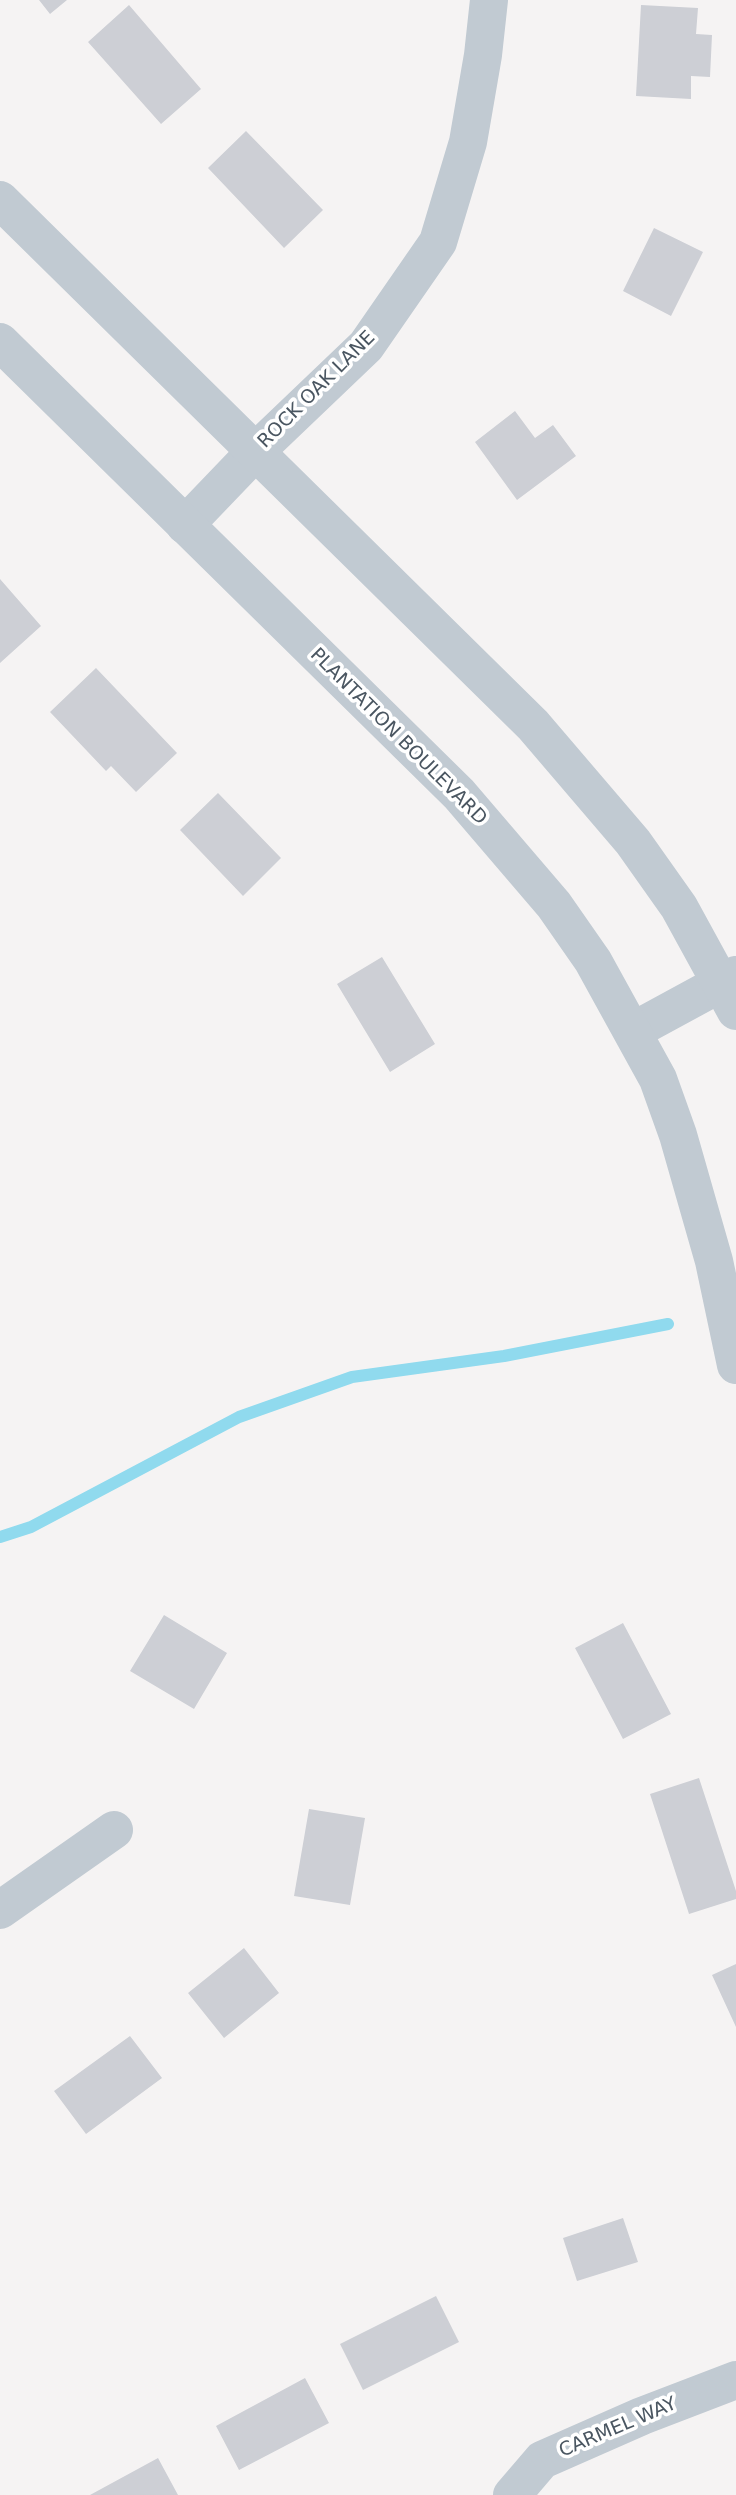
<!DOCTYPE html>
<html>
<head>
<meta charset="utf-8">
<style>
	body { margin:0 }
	canvas { display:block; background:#f5f3f3 }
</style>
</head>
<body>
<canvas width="736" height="2495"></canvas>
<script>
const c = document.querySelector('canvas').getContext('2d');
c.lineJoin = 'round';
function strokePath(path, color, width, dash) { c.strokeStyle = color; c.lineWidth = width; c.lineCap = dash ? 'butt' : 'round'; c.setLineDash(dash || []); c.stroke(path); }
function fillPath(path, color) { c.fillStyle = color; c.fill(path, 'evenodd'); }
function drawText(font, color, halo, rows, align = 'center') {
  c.font = font + ' "DejaVu Sans",sans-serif'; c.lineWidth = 7; c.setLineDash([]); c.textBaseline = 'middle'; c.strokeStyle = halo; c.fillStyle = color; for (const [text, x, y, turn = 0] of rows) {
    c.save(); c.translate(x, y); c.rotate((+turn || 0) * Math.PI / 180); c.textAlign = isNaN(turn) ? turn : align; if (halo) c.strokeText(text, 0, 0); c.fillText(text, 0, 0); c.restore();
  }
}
const stream = new Path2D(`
	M0 1537 31 1527 239 1417 352 1377 504 1356 668 1324`);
const building = new Path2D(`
	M39 0H67L50 14Z
	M129 5 201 89 161 124 88 42Z
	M641 5 698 8 696 34 712 35 710 77 691 76V99L636 96Z
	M246 131 323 210 284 248 208 168Z
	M654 228 703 252 671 316 623 291Z
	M515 411 535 438 553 425 576 456 517 500 475 442Z
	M0 579 41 626 0 663Z
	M96 668 177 753 136 792 111 766 106 771 50 712Z
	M218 793 281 858 243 896 180 830Z
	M382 957 435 1044 390 1072 337 984Z
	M164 1615 227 1653 194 1709 130 1671Z
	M623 1623 671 1714 623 1739 575 1648Z
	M699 1778 736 1891V1899L689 1914 650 1794Z
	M309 1809 365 1818 350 1905 294 1896Z
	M244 1948 279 1993 224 2038 188 1993Z
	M736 1964V2027L712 1975Z
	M130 2036 162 2078 86 2134 54 2091Z
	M623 2218 638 2262 577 2281 563 2238Z
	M436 2296 459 2342 363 2390 340 2344Z
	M305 2378 329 2423 239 2470 216 2426Z
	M158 2458 178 2495H90Z`);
const minor = new Path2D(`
	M185 525 255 452 366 346 438 242 468 142 483 55 489 0
	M633 1031 736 975
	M0 1910 114 1830
	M512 2495 542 2460 642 2416 736 2380`);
const tertiary = new Path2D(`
	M0 200 533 725 633 842 679 907 736 1011
	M0 342 459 794 554 905 593 961 658 1079 678 1135 714 1261 736 1365`);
const streetNames = [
	["ROCK OAK LANE",317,390,-45],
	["PLANTATION BOULEVARD",398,737,45],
	["CARMEL WAY",618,2428,-23]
];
strokePath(stream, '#90daee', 12);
fillPath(building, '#cdcfd5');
strokePath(minor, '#c1cad2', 38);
strokePath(tertiary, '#c1cad2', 38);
drawText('19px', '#4a5661', '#fff', streetNames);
</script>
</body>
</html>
